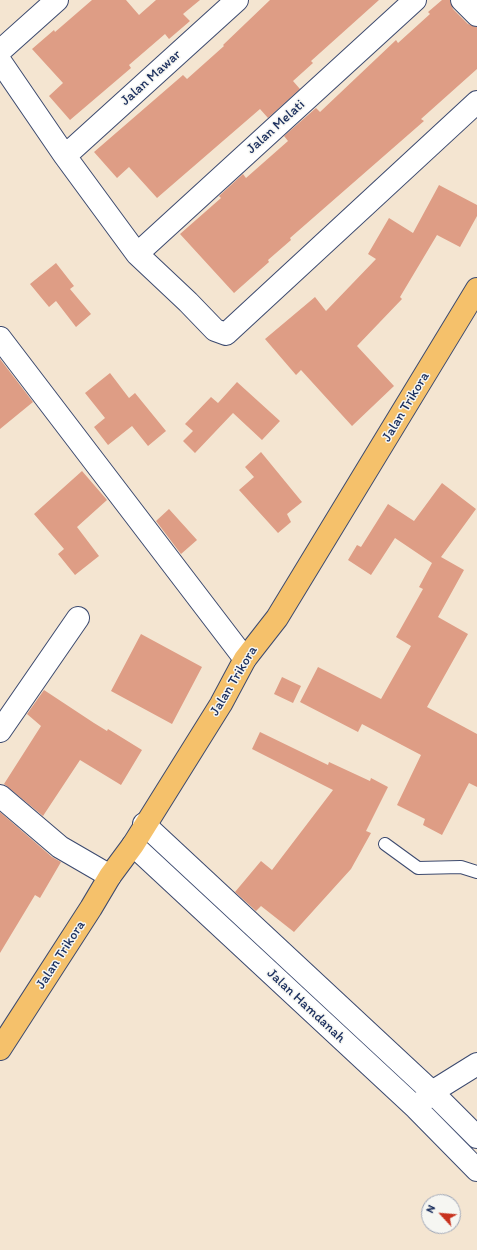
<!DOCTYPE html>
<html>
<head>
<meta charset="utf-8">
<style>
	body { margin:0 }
	#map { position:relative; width:477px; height:1250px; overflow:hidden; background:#f4e5d1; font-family:Itim,sans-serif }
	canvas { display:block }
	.north { position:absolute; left:421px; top:1194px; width:40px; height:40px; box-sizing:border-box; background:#f6f6f2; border:1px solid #9ea6b7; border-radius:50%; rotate:296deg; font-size:11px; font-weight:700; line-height:16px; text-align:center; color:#1b2f5e }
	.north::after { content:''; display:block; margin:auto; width:14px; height:18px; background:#c8321e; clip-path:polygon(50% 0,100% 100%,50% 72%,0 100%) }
</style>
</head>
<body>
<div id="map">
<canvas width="477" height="1250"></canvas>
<div class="north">N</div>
</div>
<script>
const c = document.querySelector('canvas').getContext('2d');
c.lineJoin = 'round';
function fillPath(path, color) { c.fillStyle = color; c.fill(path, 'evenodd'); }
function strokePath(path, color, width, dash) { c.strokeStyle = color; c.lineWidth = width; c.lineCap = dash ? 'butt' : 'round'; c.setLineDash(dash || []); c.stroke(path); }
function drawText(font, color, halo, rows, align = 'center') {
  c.font = font + ' Itim,sans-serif'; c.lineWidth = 3; c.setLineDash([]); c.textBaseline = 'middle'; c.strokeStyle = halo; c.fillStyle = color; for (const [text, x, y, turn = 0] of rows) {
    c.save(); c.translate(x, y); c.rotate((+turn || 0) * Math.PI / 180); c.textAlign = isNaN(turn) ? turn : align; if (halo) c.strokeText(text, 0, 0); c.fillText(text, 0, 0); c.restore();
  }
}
const building = new Path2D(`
	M92 0H126L139 15 156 0H200L183 14 190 21 169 39 165 34 129 65 131 68 70 120 49 96 63 83 32 49 54 30 55 32Z
	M270 0H379L311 61 313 63 293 81 300 89 268 118 260 109 157 198 129 167 117 178 94 152 183 75 187 79 224 46 223 45Z
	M442 0H450L453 9 468 24 477 27V69L421 119 424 121 290 238 291 240 268 260 269 262 234 293 180 234 221 198 219 196 243 174 246 178 288 141 284 136 316 108 320 112 396 40 398 43 430 14 428 12Z
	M439 185 477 205V216L460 247 437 235 400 297 402 299 357 346 394 386 352 426 301 370 296 375 265 339 315 297 326 311 376 259 368 254 389 218 413 233Z
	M56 263 74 286 70 289 91 314 76 327 56 301 49 307 30 284Z
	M0 359 33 402 0 429Z
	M110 373 129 398 135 393 166 431 148 446 132 426 108 445 94 427 105 418 85 393Z
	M237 382 280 421 262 440 233 413 195 453 183 441 193 431 185 424 211 397 218 403Z
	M261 452 302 502 287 514 291 522 278 533 239 490 254 477 245 467Z
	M82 471 107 500 77 527 99 556 75 575 58 554 64 549 34 514Z
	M442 483 476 509 441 557 464 570 438 617 468 634 427 707 477 734V787L469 783 442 835 423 825 425 819 397 805 421 755 362 724 358 732 300 702 318 667 381 699 411 646 396 637 423 589 419 587 432 563 395 538 371 575 348 560 357 545 361 547 388 504 414 521Z
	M169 509 197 540 181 554 156 521Z
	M141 634 202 667 172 724 111 691Z
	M282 677 301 686 293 703 274 694Z
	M44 690 94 723 107 731 108 729 142 750 121 785 80 760 43 816 4 784 41 726 27 714Z
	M260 732 328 765 329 762 370 781 371 778 388 787 366 831 371 833 351 869 294 932 261 906 256 911 235 892 261 861 272 870 333 790 252 749Z
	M0 812 52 857 61 862 40 898 35 895 0 953Z`);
const lane = new Path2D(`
	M385 844 418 868 461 867 477 872`);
const street = new Path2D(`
	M462 0 477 15
	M0 51 57 0
	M0 61 65 156 137 254 188 302 215 330 226 334 477 102
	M65 156 237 0
	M137 254 415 0
	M0 338 245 659
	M0 731 78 618
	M0 796 60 847 110 876
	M144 824 432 1092 477 1137
	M133 845 416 1108 477 1170
	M422 1102 432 1092 477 1064`);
const primary = new Path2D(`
	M0 1049 91 908 110 876 133 845 221 704 245 659 277 618 477 289`);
const streetNames = [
	["Jalan Mawar",151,78,-42],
	["Jalan Melati",276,127,-42],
	["Jalan Trikora",406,407,-59],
	["Jalan Trikora",234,681,-59],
	["Jalan Trikora",61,955,-57],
	["Jalan Hamdanah",306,1006,43]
];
fillPath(building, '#de9d85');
strokePath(lane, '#3c4a6f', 14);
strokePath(street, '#3c4a6f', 24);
strokePath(primary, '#3c4a6f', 24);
strokePath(lane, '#fff', 12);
strokePath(street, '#fff', 22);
strokePath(primary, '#f5c16b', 22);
drawText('14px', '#1b2f5e', '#f6f6f2', streetNames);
</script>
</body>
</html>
